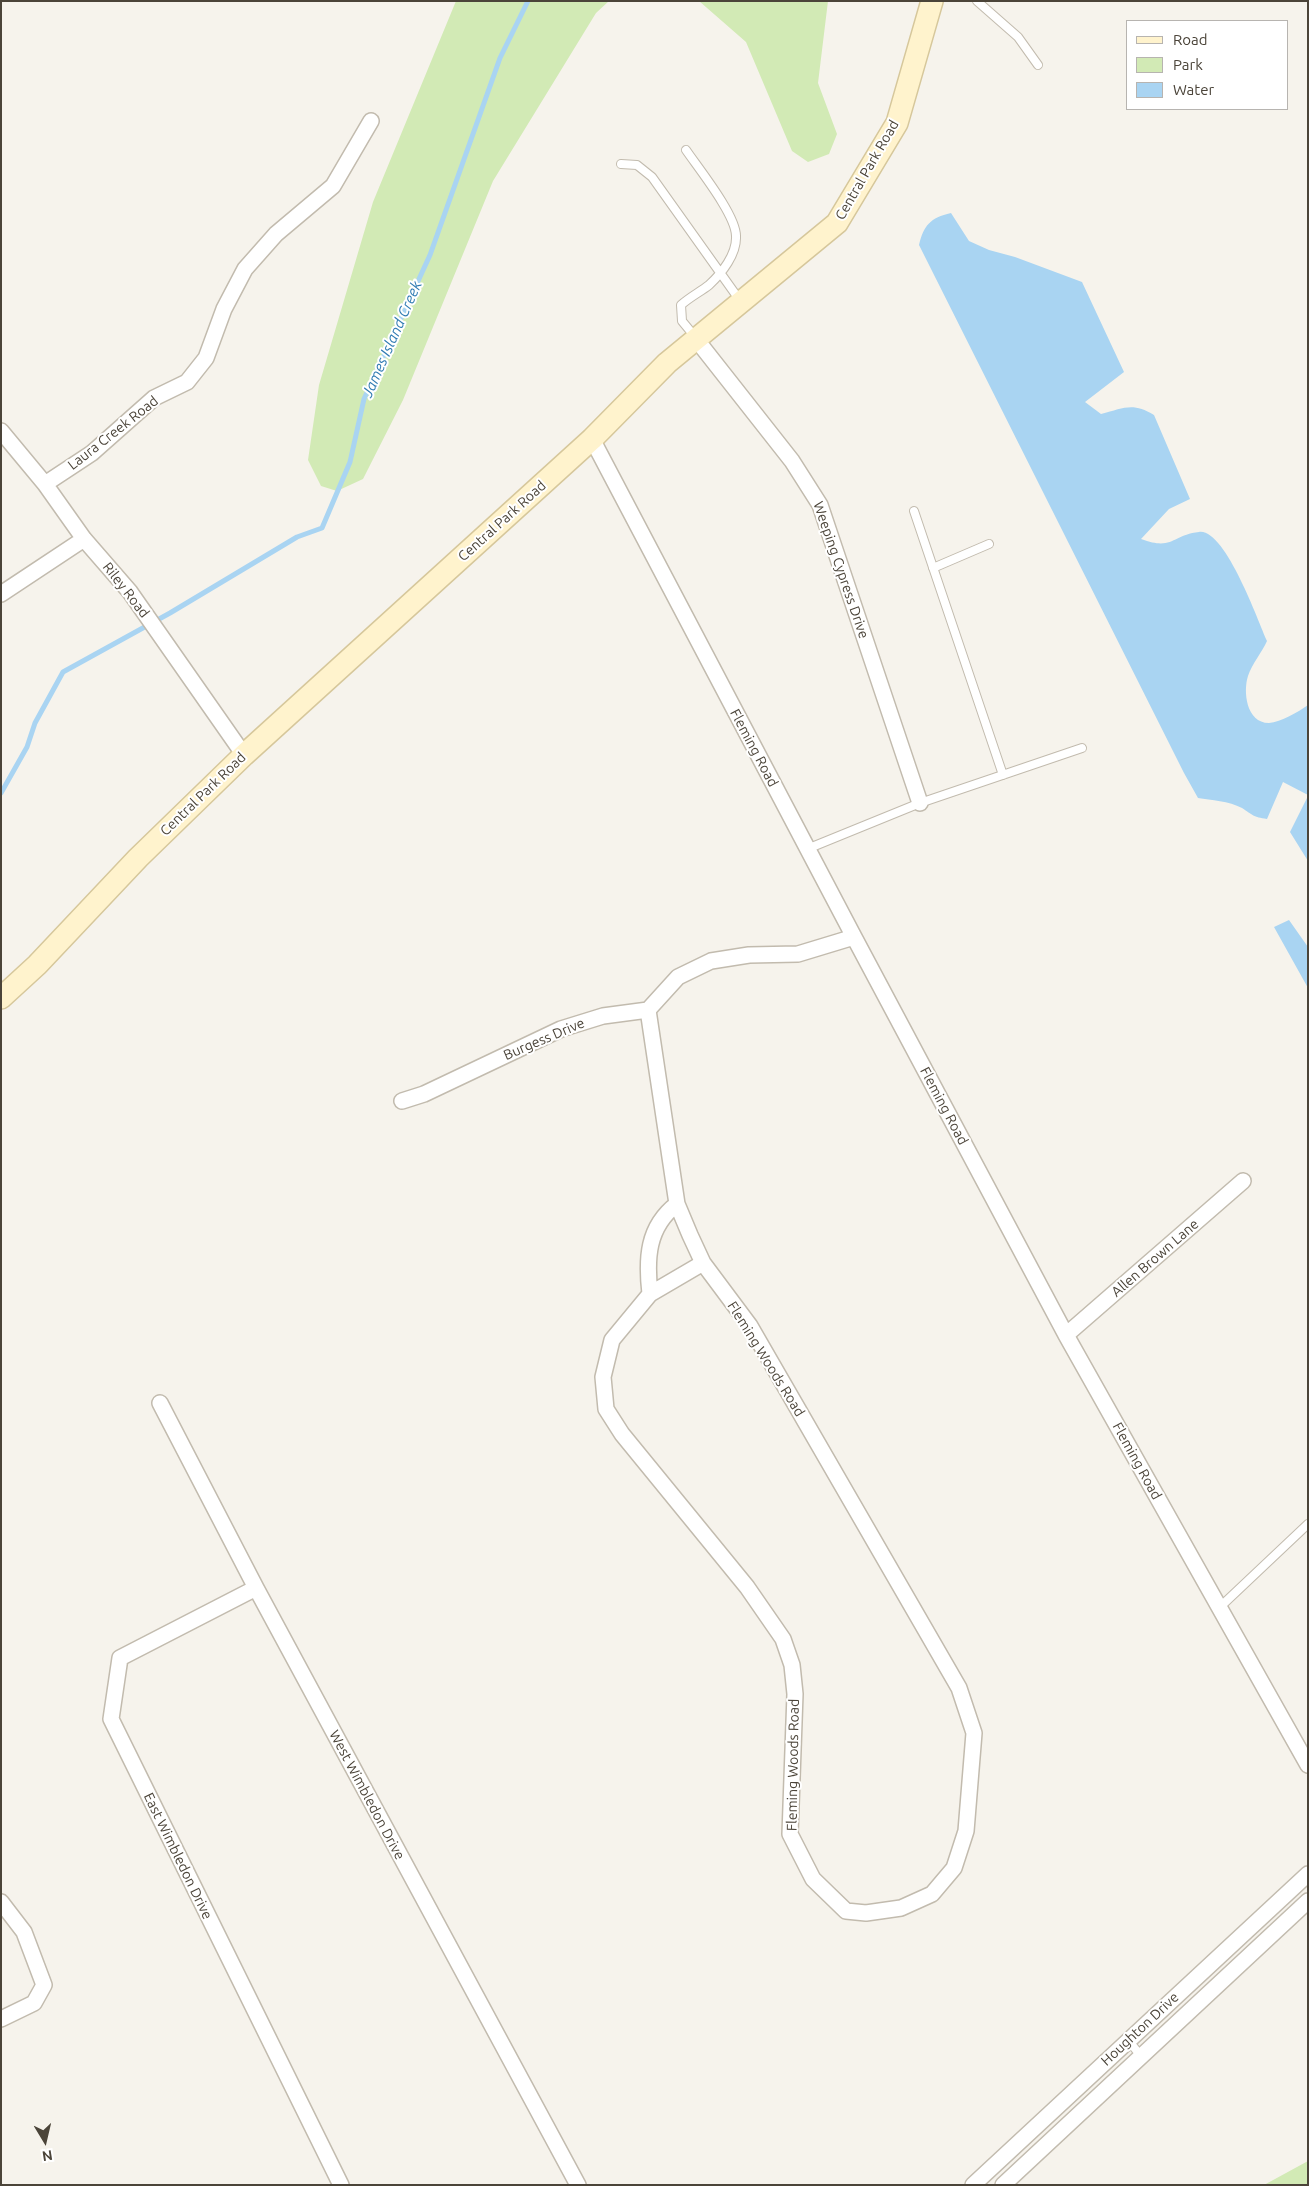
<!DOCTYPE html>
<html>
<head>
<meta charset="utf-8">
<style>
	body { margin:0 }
	#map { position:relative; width:1309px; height:2186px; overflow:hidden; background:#f6f3ec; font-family:Ubuntu,sans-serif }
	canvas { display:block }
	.frame { position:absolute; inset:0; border:2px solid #4b4439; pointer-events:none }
	.legend { position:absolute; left:1126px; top:20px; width:162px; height:90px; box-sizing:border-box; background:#fff; border:1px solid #b7b4b0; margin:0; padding:6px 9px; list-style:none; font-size:15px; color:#4b4439 }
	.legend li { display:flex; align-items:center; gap:10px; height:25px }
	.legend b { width:25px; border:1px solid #b7b4b0 }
	.north { position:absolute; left:20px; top:2116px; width:50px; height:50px; -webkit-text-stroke:4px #fff; paint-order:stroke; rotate:171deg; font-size:14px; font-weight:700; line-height:20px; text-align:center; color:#4b4439 }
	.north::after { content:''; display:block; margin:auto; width:18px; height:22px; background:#4b4439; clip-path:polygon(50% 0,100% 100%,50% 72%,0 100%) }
</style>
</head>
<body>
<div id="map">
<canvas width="1309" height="2186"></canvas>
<div class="frame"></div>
<ul class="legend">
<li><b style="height:6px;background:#fff3cd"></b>Road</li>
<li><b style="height:14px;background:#d2eab5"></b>Park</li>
<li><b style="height:14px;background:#a9d4f2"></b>Water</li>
</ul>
<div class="north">N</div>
</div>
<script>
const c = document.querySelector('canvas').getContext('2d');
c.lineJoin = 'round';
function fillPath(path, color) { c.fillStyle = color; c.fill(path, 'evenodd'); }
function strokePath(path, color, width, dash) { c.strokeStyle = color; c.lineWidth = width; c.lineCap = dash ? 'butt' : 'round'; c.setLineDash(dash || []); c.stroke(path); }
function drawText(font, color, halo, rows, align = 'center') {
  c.font = font + ' Ubuntu,sans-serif'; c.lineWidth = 4; c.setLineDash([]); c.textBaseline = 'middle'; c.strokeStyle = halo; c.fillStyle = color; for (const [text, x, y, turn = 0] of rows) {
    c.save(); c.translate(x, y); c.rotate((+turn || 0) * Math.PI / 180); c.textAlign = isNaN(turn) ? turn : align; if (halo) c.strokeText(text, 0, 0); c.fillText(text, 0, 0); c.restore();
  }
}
const green = new Path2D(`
	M456 1H609L596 13 493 181 403 400 363 479 337 491 321 486 308 460 319 385 373 202Z
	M699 1H828L818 83 837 134 829 154 808 162 792 151 746 42Z
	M1308 2161V2185H1264Z`);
const water = new Path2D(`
	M951 213 969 241 989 250 1015 257 1082 282 1124 372 1085 402 1101 414C1124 408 1133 402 1154 415L1190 499 1169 509 1141 539C1173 551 1172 535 1199 532 1225 528 1258 621 1267 641 1262 652 1252 664 1248 676 1243 691 1246 723 1269 723 1281 722 1298 712 1308 705V795L1283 782 1267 819C1253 817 1253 815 1242 808 1229 801 1211 800 1198 798L1184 773 919 245C924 225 930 218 951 213Z
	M1308 796V861L1290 832Z
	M1289 920 1308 947V988L1274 927Z`);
const stream = new Path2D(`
	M1 793 27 747 35 723 63 672 170 613 297 537 322 528 350 462 364 399 430 255 500 58 528 1`);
const lane = new Path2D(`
	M977 1 1018 37 1038 65
	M686 150C699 169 736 215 736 236 737 254 722 273 709 285 700 292 690 297 681 305L682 321 696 338
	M621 164 637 165 652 177 741 302
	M914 511 1003 775
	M933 568 989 544
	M807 849 920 803 1082 748
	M1219 1608 1308 1524
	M1128 2040 1141 2056`);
const street = new Path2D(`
	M696 339 792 461 820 505 920 803
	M1 431 45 484 84 539 130 592 244 755
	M592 439 854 937 1066 1335 1308 1765
	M45 484 92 453 154 398 187 382 206 358 224 309 245 269 276 234 333 186 371 121
	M1 594 84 539
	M648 1010 677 1204 690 1235 703 1263 750 1326 959 1688 974 1733 966 1831 954 1868 932 1894 901 1908 866 1913 846 1911 813 1879 790 1834 795 1694 792 1665 783 1639 747 1587 622 1434 606 1409 603 1377 612 1340 650 1294 703 1263
	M402 1101 424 1094 561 1029 603 1016 648 1010 678 977 711 961 749 955 798 954 854 937
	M650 1294C646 1259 647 1227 677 1204
	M1066 1335 1243 1181
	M160 1403 256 1588 578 2185
	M256 1588 120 1658 111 1719 341 2185
	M1 1902 24 1932 44 1985 34 2003 1 2019
	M973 2185 1308 1874
	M1003 2185 1308 1901`);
const secondary = new Path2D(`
	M1 998 37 965 138 858 244 755 592 439 667 363 837 223 897 123 932 1`);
const streetNames = [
	["Central Park Road",867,170,-60],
	["Laura Creek Road",113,433,-38],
	["Central Park Road",502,521,-42],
	["Weeping Cypress Drive",841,570,71],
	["Riley Road",126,590,52],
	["Fleming Road",754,748,62],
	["Central Park Road",203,794,-44],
	["Burgess Drive",544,1039,-23],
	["Fleming Road",944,1106,62],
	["Allen Brown Lane",1155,1258,-41],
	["Fleming Woods Road",766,1359,58],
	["Fleming Road",1137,1461,61],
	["Fleming Woods Road",793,1765,-89],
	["West Wimbledon Drive",367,1795,62],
	["East Wimbledon Drive",178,1856,64],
	["Houghton Drive",1140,2029,-43]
];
const waterNames = [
	["James Island Creek",392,339,-66]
];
fillPath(green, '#d2eab5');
fillPath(water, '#a9d4f2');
strokePath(stream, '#a9d4f2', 5);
strokePath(lane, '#c2bbae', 10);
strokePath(street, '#c2bbae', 18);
strokePath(secondary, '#d6c79b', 24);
strokePath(lane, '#fff', 8);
strokePath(street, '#fff', 15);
strokePath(secondary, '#fff3cd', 21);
drawText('14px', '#4b4439', '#fff', streetNames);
drawText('italic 15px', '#2e7ab2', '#fff', waterNames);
</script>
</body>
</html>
